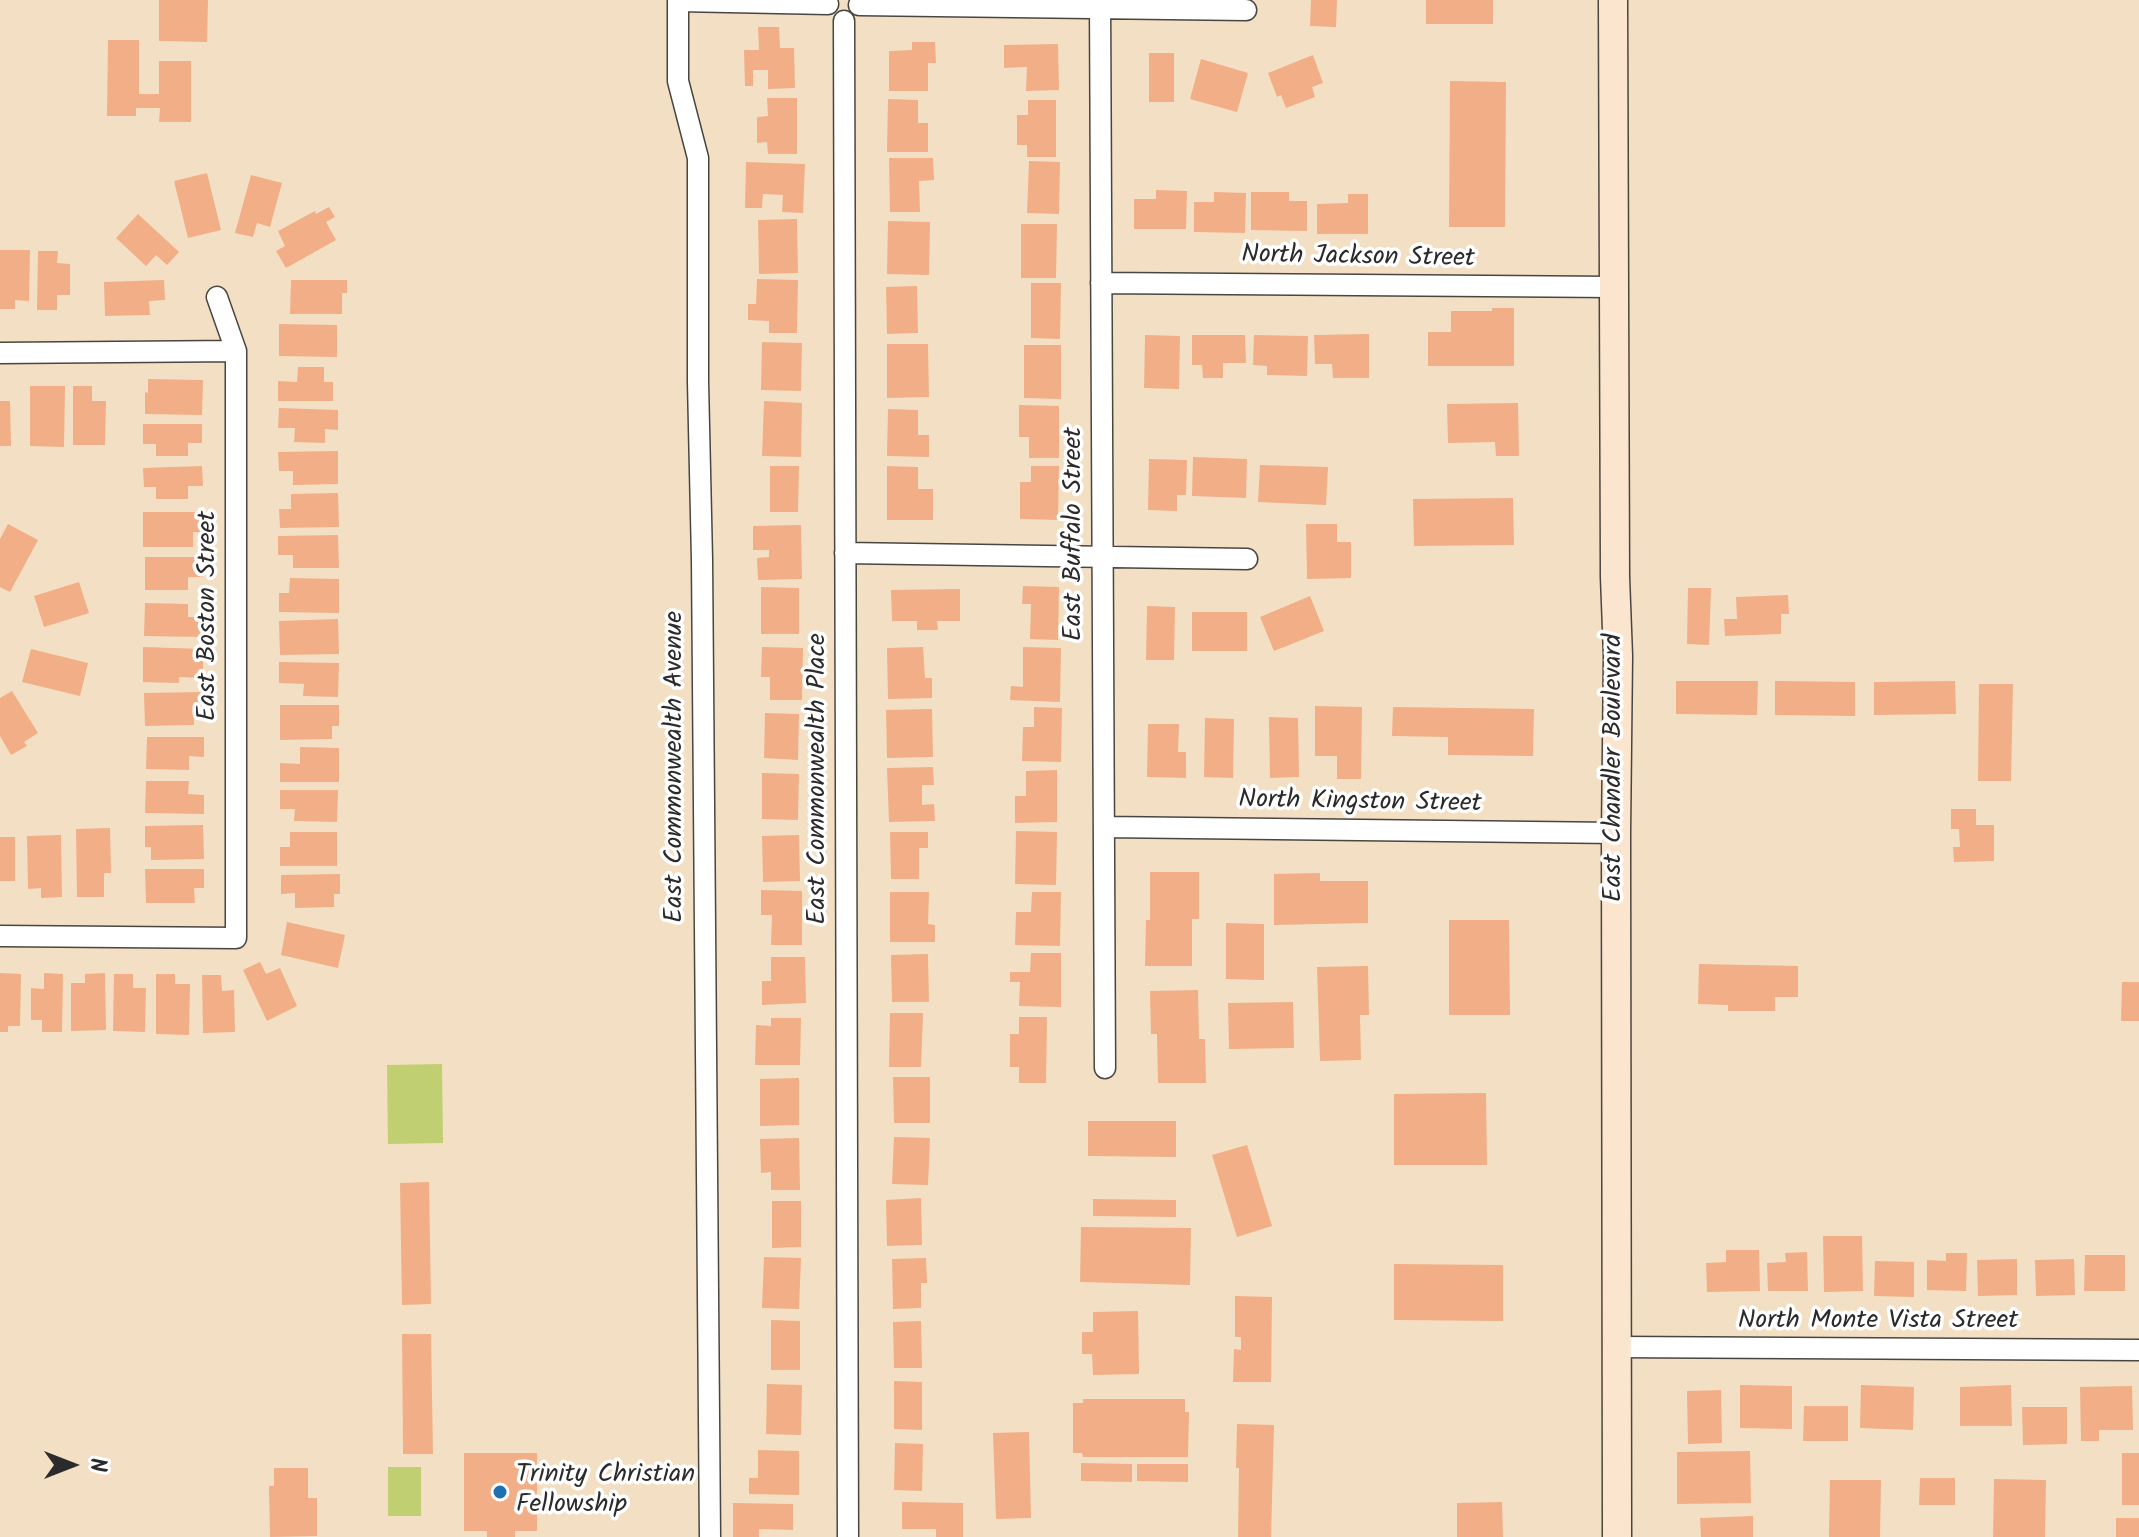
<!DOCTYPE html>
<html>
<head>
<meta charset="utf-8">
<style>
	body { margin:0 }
	#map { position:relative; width:2139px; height:1537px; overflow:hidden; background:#f3e0c4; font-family:Kalam,sans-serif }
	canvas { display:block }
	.north { position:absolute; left:32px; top:1425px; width:80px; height:80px; -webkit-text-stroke:6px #fff; paint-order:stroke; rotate:90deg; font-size:22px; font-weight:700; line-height:32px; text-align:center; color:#2b2b2b }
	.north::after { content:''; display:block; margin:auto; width:28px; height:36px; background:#2b2b2b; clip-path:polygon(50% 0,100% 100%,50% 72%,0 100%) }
</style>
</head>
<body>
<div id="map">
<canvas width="2139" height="1537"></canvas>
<div class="north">N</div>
</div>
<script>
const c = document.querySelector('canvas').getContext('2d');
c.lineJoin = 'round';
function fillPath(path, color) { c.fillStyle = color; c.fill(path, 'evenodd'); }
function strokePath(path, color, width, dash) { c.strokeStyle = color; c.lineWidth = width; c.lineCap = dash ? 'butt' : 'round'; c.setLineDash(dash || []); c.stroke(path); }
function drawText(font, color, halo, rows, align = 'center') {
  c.font = font + ' Kalam,sans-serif'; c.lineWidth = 7; c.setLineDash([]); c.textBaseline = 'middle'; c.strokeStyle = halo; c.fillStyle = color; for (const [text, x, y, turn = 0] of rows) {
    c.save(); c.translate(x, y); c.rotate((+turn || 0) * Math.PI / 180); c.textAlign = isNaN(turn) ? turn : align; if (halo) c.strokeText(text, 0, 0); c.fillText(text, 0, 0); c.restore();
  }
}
const green = new Path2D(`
	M442 1064 443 1143 388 1144 387 1065Z
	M388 1467H421V1516H388Z`);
const building = new Path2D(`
	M159 0H208L207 42 159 41Z
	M1311 0H1337L1336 27 1310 26Z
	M1426 0H1493V24H1426Z
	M758 27H779L780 48H794L795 88 768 89V70H753V86H745L744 50H759Z
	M108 40H139V94H159V61H191V122H159L160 108H136V116H107Z
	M912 42H935L936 63H928V91H889V51L912 50Z
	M1058 44 1059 90 1026 91 1027 67 1004 68V45Z
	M1149 53H1174V102H1149Z
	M1313 55 1323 83 1312 87 1315 97 1286 108 1281 95 1277 97 1268 73Z
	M1201 59 1248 73 1237 112 1190 99Z
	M1450 81 1506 82 1505 227H1449Z
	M767 98H797V154H768L767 142 757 143V117L768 116Z
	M888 99 918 100V123H928V152H887Z
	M1028 100H1056V157H1027V145H1017V115H1028Z
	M889 158H933L934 180 919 181 920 212H890Z
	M1029 161 1060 162 1059 214 1027 213Z
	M746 162 805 164 803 213 782 212 783 195 763 194 762 208H745Z
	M207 173 221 230 188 238 174 181Z
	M251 175 282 183 270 227 257 223 253 237 235 233Z
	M1156 190 1187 191 1186 229H1134V199H1156Z
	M1214 192 1246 193 1245 233 1194 232V202H1214Z
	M1251 192H1289V201H1307V231L1251 230Z
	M1348 194H1368V234H1317V204L1348 203Z
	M329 207 335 217 326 222 336 240 286 268 276 251 285 246 278 231 315 211 316 214Z
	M138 214 179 252 167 265 156 255 146 266 116 238Z
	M797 219 798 273 759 274 758 220Z
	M888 221 930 222 929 275 887 274Z
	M1021 224H1057L1056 278H1021Z
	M0 250H30L29 301 15 300V309H0Z
	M38 251H58L57 263 70 264V295H57V310H37Z
	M757 279 798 280 797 333H769V321L748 320V304H756Z
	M164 280 165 300 149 301 150 315 105 316 104 282Z
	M291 280H347V293H342V314H290Z
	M1031 283H1061L1060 339 1031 338Z
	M917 286 918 333 887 334 886 287Z
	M1492 308H1514V366H1428V332H1451V311H1492Z
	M279 324 337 325V357L279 356Z
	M1369 334V378H1333L1332 364H1315L1314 335Z
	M1145 335 1180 336 1179 389 1144 388Z
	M1192 335H1245L1246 363H1223V378H1203L1202 365H1192Z
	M1254 335 1308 336 1307 376 1267 375V366L1253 365Z
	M762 342 802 343 801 391 761 390Z
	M887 344H928L929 397 887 398Z
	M1024 345H1061V399L1024 398Z
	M298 367H324V382H333V401H278V381L297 382Z
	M148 379 203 380 202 415 145 414V392L148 393Z
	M30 386H65L64 447 30 446Z
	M73 386H92V401H106L105 445H73Z
	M0 401H10L11 446H0Z
	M764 401 802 403 801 457 762 456Z
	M1518 403 1519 456H1496L1495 442 1448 443 1447 404Z
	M1019 405 1059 406V458H1029V437H1019Z
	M279 408 338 410V430L325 429V443L294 442 295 428H278Z
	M888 409 918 410V435H929V457L887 456Z
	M143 424H202V443H188V456H156V444H143Z
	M338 451V484L293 485V471H279L278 452Z
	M1193 457 1247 459 1246 498 1192 496Z
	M1149 459 1187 460 1186 495H1177V511L1148 510Z
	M1260 465 1328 467 1326 505 1258 502Z
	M202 466 203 486H188V499H156V487H144L143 468Z
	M770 466H799L798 512H770Z
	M887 466 918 467V489H933V520H887Z
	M1031 466H1059L1058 520 1020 519V482H1031Z
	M338 493 339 527 280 528 279 509H291V494Z
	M1513 498 1514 545 1414 546 1413 499Z
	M143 512H203V532H193V547H143Z
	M8 524 38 540 10 592 0 587V539Z
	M1306 524H1337V542H1351V578L1307 579Z
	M801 525 802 579 758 580 757 558 769 557V550H753V526Z
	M338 535 339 568H293V555H278V536Z
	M145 557H203V577H188V590H145Z
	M290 578 339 579V613L279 612V593H289Z
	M79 582 89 613 44 627 34 596Z
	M1023 586 1059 587 1058 640 1030 639 1031 604H1022Z
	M761 587 799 588V634H761Z
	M1688 588H1711L1709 645 1687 644Z
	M960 589V621H937L938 630H917V621H892L891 590Z
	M1788 595 1789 614H1781V634L1725 636 1724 619H1737L1736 597Z
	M1310 596 1324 631 1274 651 1260 617Z
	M145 603 188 604V617H204L203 637 144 636Z
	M1147 606 1175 607 1174 660H1146Z
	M1192 612H1247V651H1192Z
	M338 619 339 654 280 655 279 621Z
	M143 647 203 649V678L179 677V683L143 682Z
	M762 647 803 648 802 700H770V677H761Z
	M923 647 925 678H932V698L888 699 887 648Z
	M1023 647 1061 648 1060 702 1010 700 1011 686 1023 687Z
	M31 649 88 663 80 696 22 682Z
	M279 662 339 663 338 697 303 696 304 684 279 683Z
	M1676 681H1758L1757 715 1676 714Z
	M1775 681 1855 682V716L1775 715Z
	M1955 681 1956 714 1874 715V682Z
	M1979 684H2013L2011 781H1978Z
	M12 691 38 733 24 742 27 746 11 755 0 736V698Z
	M203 692 204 712H194V725L145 726 144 693Z
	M280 705H339V726H332V739L280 740Z
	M1315 706 1362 707 1361 779H1337V756H1315Z
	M1034 707 1062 708 1061 762 1022 761 1023 727H1034Z
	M1393 707 1534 709 1533 756 1448 755V737L1392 736Z
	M932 709 933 757 887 758 886 710Z
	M765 713 799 714 798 760 764 758Z
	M1269 717 1298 718 1299 777 1270 778Z
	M1205 718 1234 719 1233 778 1204 777Z
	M1148 724H1179L1178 752H1186V778L1147 777Z
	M147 737H204V757L189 756V770L146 769Z
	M300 747 339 748V782H280V763L300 764Z
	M933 767 934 785H922V805L934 804 935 821 889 822 887 768Z
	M1057 770V822L1015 823V796H1026V771Z
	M762 773 799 774 798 820 762 819Z
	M146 781H189L188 794 204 795V814L145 813Z
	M280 790H338L337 822 294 821 295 809H280Z
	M1951 809H1976V825H1994V861L1954 862 1953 847H1960L1959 829H1951Z
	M203 825 204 859 151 860V847H145V826Z
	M110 828 111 873H104V897H77L76 829Z
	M1016 831 1057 832 1056 885 1015 884Z
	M290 832H337V866H280V847H290Z
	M890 832H928V848H919V879H891Z
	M61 835 62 897 41 898V888L28 889 27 836Z
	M799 835 800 881 763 882 762 836Z
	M0 837H15V881H0Z
	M145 869H204V888H194L195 903H146Z
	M1150 872H1199V919H1192V966H1145L1146 920H1150Z
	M1320 873V881H1368V923L1274 925V874Z
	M340 874V894H334V907L295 908V893L281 894V875Z
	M761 890 802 891V945H771L772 915H761Z
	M890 892H929L928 924 935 925V942H890Z
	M1032 892H1061L1060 946 1015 945 1016 912H1031Z
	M1449 920H1509L1510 1015H1449Z
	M287 922 345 935 338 968 281 955Z
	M1226 923 1264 924V980L1226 979Z
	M1031 953H1061V1007L1019 1006 1020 982H1010V972H1030Z
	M928 954 929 1002H892L891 955Z
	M771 957H805L806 1003 762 1005V981H771Z
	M260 962 266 974 280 968 297 1006 267 1021 243 970Z
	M1699 964 1798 966V997H1775V1011H1728V1005L1698 1004Z
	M1368 966 1369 1015H1360L1361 1060 1320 1061 1317 967Z
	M0 973 21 974 20 1026H8V1032H0Z
	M44 973 63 974 62 1032H42V1020H31V988L44 989Z
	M105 973 106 1030 71 1031V983H85V974Z
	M114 974H133V988H146L145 1032 113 1031Z
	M156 974H175V984H190L189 1035 156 1034Z
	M202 975H221L222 991 234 990 235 1032 203 1033Z
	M2122 982H2139V1021H2121Z
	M1198 990 1199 1039H1205L1206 1083H1158L1157 1034H1151L1150 991Z
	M1293 1002 1294 1048 1229 1049 1228 1003Z
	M890 1013H923L921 1067H889Z
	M1019 1017H1047L1046 1083H1019V1067H1010V1034H1019Z
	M771 1018H801L800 1065H755L756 1025 771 1026Z
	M893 1077H930V1123H894Z
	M799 1078V1125L760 1126V1079Z
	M1486 1093 1487 1165H1394V1094Z
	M1088 1121H1176V1157L1088 1156Z
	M894 1137 930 1138 928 1185 892 1184Z
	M799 1138 800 1190H771V1172L761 1173 760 1139Z
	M1247 1145 1272 1226 1237 1237 1212 1155Z
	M429 1182 431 1304 402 1305 400 1183Z
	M921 1198 922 1245 887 1246 886 1200Z
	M1093 1199 1176 1200V1217L1093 1216Z
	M772 1201H801V1247L772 1248Z
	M1081 1227 1191 1228 1190 1285 1080 1282Z
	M1823 1236H1862L1863 1291 1824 1292Z
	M1726 1250H1759L1760 1291 1707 1292 1706 1263 1726 1262Z
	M1807 1252 1808 1291H1768L1767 1263 1786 1262 1785 1253Z
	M1946 1253H1967L1966 1291 1927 1290V1260L1946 1261Z
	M2085 1255H2125V1291H2084Z
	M764 1257 801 1258 799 1309 762 1308Z
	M926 1258 927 1283H921V1308L893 1309 892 1259Z
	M2017 1259V1295L1978 1296 1977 1260Z
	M2074 1259 2075 1295 2036 1296 2035 1260Z
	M1875 1261 1914 1262V1297L1874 1296Z
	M1394 1264 1503 1265V1321L1394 1320Z
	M1235 1296 1272 1297 1271 1382H1233L1234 1349 1241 1350V1337H1235Z
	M1138 1311 1139 1374 1093 1375 1092 1354H1082V1332H1093V1312Z
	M771 1320 800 1321V1370H771Z
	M921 1321 922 1368H894L893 1322Z
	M402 1334H431L433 1454H403Z
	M894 1381 922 1382V1430L894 1429Z
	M767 1384 802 1385 801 1435 766 1434Z
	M1740 1385 1792 1386V1429L1740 1428Z
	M1861 1385 1914 1387 1913 1430 1860 1428Z
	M2011 1385 2012 1426H1960V1387Z
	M2132 1386 2133 1430H2099V1441H2081L2080 1387Z
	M1721 1390 1722 1443 1688 1444 1687 1391Z
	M1083 1399H1185V1412H1189L1188 1457H1083L1082 1453H1073V1403H1083Z
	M1804 1406H1848V1441H1803Z
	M2022 1407H2067V1444L2023 1445Z
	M1237 1424 1274 1425 1271 1537H1238L1239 1468H1236Z
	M1029 1432 1031 1518 996 1519 993 1433Z
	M895 1443 923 1444 922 1491 894 1490Z
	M758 1450 799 1451V1495L749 1494V1478H758Z
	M1750 1451 1751 1503 1677 1504V1452Z
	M464 1453H537V1531H515V1537H487V1531H464Z
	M2122 1453H2139V1505H2122Z
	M1081 1463 1132 1464V1482L1081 1481Z
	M1137 1464H1188V1482L1137 1481Z
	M274 1468H308V1498H317V1536L270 1537 269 1486H274Z
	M1920 1478H1955V1505H1919Z
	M1994 1479 2046 1480 2045 1537H1993Z
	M1830 1480H1881L1880 1537H1829Z
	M902 1502 963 1503V1537H936V1529H902Z
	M1502 1502 1503 1537H1457V1503Z
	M733 1503 793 1504V1530L759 1529V1537H733Z
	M1753 1516V1537H1701L1700 1518Z
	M2116 1518H2139V1537H2116Z`);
const street = new Path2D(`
	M678 0V81L698 158V382L702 560 710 1537
	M1100 0 1105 1068
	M678 1 828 4
	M859 5 1246 10
	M844 21 848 1537
	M1101 283 1614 287
	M0 353 236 351
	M845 553 1247 559
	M1104 827 1616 833
	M0 936 236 938V351L217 297
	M1617 1347 2139 1350`);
const secondary = new Path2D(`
	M1613 0 1615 577 1618 656 1616 833 1617 1537`);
const markers = [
	[500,1492,8,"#1f6fb2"]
];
const streetNames = [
	["North Jackson Street",1358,259,1],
	["East Buffalo Street",1076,534,-90],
	["East Boston Street",210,616,-90],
	["East Commonwealth Avenue",677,767,-90],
	["East Chandler Boulevard",1616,768,-90],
	["East Commonwealth Place",820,779,-90],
	["North Kingston Street",1360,804,1],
	["North Monte Vista Street",1878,1323]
];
const poiNames = [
	["Trinity Christian",516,1477],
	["Fellowship",516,1507]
];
fillPath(green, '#c0cf72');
fillPath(building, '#f2ae87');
strokePath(street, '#494642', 23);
strokePath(secondary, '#494642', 31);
strokePath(street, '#fff', 20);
strokePath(secondary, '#fce5cf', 28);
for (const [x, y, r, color] of markers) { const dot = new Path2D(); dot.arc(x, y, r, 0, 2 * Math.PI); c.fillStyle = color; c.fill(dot); strokePath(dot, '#fff', 3); }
drawText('26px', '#2b2b2b', '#fff', streetNames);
drawText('26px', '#2b2b2b', '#fff', poiNames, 'left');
</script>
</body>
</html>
